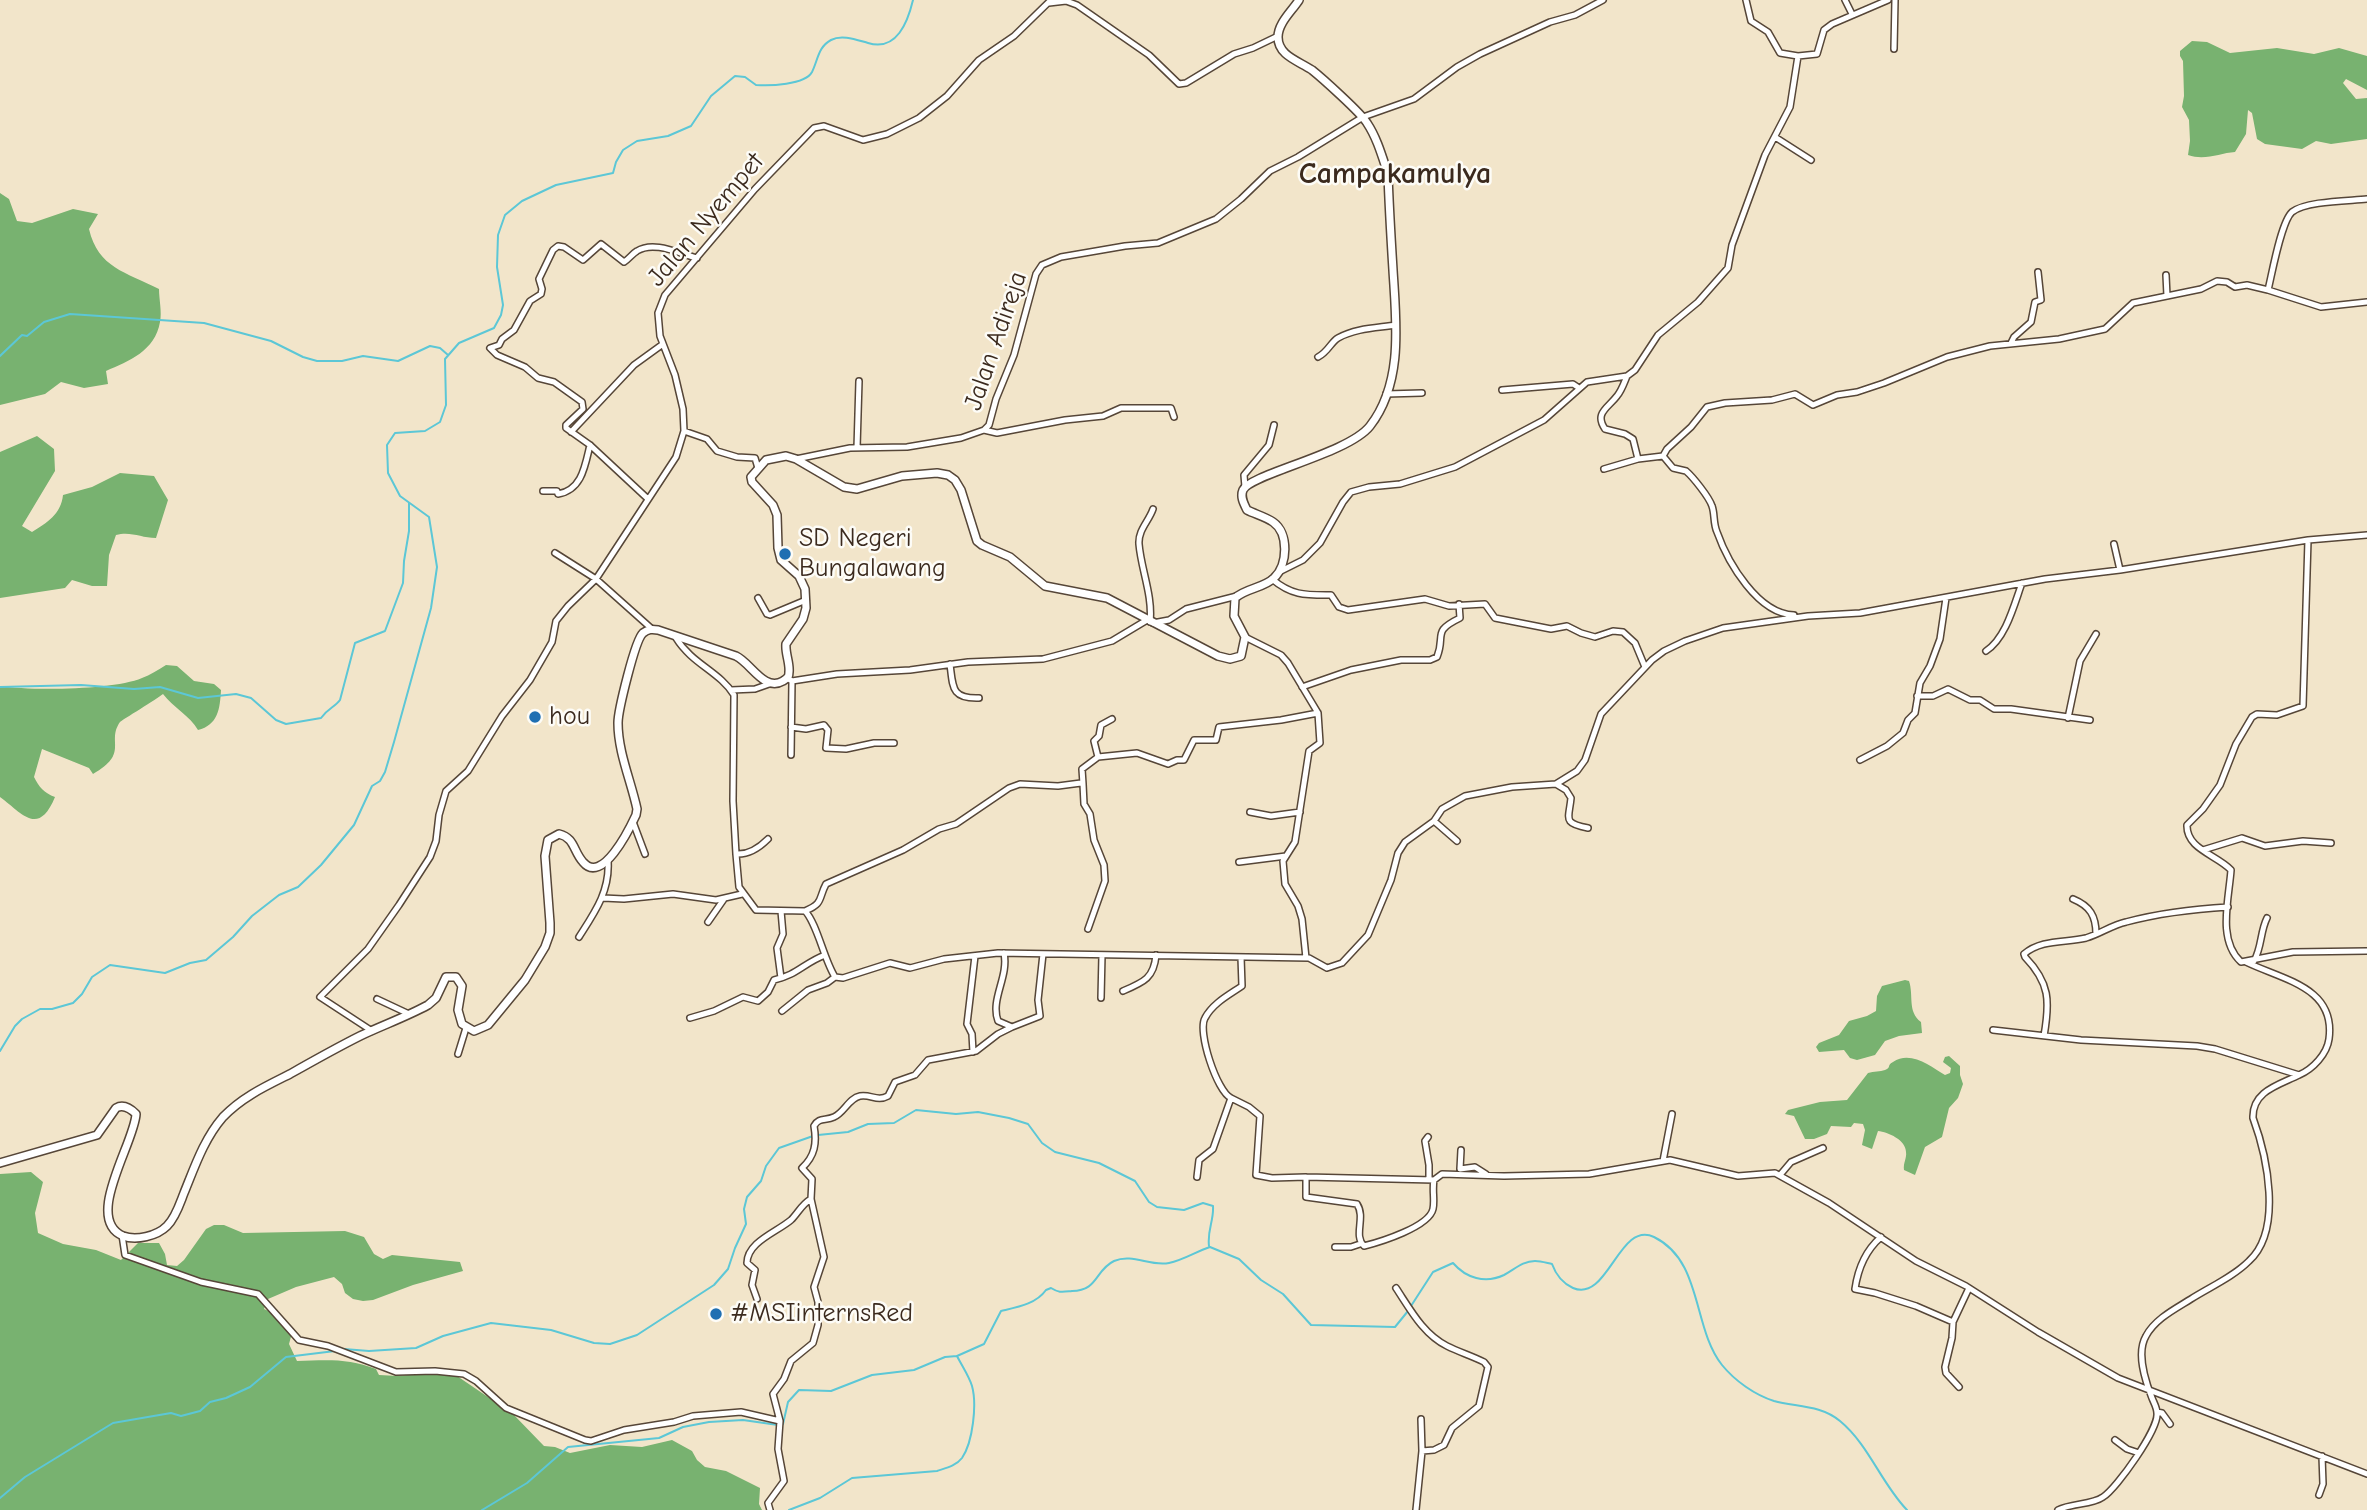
<!DOCTYPE html>
<html>
<head>
<meta charset="utf-8">
<style>
	body { margin:0 }
	canvas { display:block; background:#f2e5ca }
</style>
</head>
<body>
<canvas width="2367" height="1510"></canvas>
<script>
const c = document.querySelector('canvas').getContext('2d');
c.lineJoin = 'round';
function fillPath(path, color) { c.fillStyle = color; c.fill(path, 'evenodd'); }
function strokePath(path, color, width, dash) { c.strokeStyle = color; c.lineWidth = width; c.lineCap = dash ? 'butt' : 'round'; c.setLineDash(dash || []); c.stroke(path); }
function drawText(font, color, halo, rows, align = 'center') {
  c.font = font + ' "Comic Neue",sans-serif'; c.lineWidth = 5; c.setLineDash([]); c.textBaseline = 'middle'; c.strokeStyle = halo; c.fillStyle = color; for (const [text, x, y, turn = 0] of rows) {
    c.save(); c.translate(x, y); c.rotate((+turn || 0) * Math.PI / 180); c.textAlign = isNaN(turn) ? turn : align; if (halo) c.strokeText(text, 0, 0); c.fillText(text, 0, 0); c.restore();
  }
}
const forest = new Path2D(`
	M2192 41 2207 42 2230 53 2277 48 2314 54 2339 48 2367 56V90L2346 79 2343 83 2356 99 2367 98V139L2331 144 2316 141 2302 149 2265 144 2257 139 2252 113 2248 110 2246 134 2235 152C2220 153 2205 161 2188 155L2190 141 2189 120 2182 107 2184 96 2183 61 2180 56V51Z
	M0 193 9 199 17 221 32 223 73 209 98 214 89 229C98 268 126 272 159 289 159 299 162 312 160 322 155 351 129 361 106 371L108 384 84 388 61 382 45 394 0 405Z
	M37 436 54 449 55 471 22 526 32 532C47 523 61 514 63 495L92 487 120 473 154 476 168 500 156 538C141 538 131 531 116 535L109 555 107 586H92L72 580 65 588 0 598V452Z
	M166 665 177 666 194 681 214 684 221 690C220 709 218 725 198 730 190 716 173 707 163 694 157 699 122 720 120 722 106 742 130 753 93 774L89 768 42 749 34 777C39 787 44 793 55 797 38 838 21 812 0 797V686C31 691 114 690 142 678 150 675 158 670 166 665Z
	M1905 980 1909 981C1914 996 1907 1011 1921 1022L1922 1033 1899 1036 1885 1041 1875 1055 1857 1060 1850 1058 1844 1050 1819 1052 1816 1047 1819 1043 1839 1035 1849 1021 1867 1016 1876 1011 1877 996 1882 986Z
	M1949 1056 1960 1066V1075L1963 1084 1958 1098 1949 1108 1942 1137 1925 1147 1915 1175 1904 1170C1903 1163 1907 1158 1906 1152 1906 1140 1888 1132 1878 1131L1872 1149 1862 1145 1865 1130 1863 1124 1854 1123 1851 1127 1831 1126 1827 1134 1814 1139H1805L1794 1116 1785 1114 1788 1110 1820 1102 1847 1100 1868 1073C1874 1071 1880 1072 1885 1070 1892 1067 1886 1066 1893 1062 1911 1050 1931 1067 1945 1075L1950 1073 1951 1068 1943 1062 1945 1057Z
	M31 1172 43 1182 35 1213 38 1233 63 1244 96 1250 121 1260 138 1243H159L165 1254 167 1265 177 1266 184 1260 206 1229 214 1225H224L243 1233 345 1231 364 1237 374 1254 383 1259 392 1255 460 1262 463 1271 413 1285 373 1300 363 1301 353 1299 345 1293 342 1284 334 1277 296 1287 268 1299 264 1309 273 1313 292 1333 289 1344 297 1361C326 1360 349 1358 376 1369L379 1375 398 1376 437 1372 457 1376 513 1414 544 1446 555 1447 570 1453 610 1445 642 1447 672 1440 692 1451 697 1460 705 1467 726 1471 760 1488 759 1504 762 1510H0V1174Z`);
const stream = new Path2D(`
	M0 356 22 335 27 336 44 322 70 314 204 323 271 341 303 357 317 361H342L363 356 398 361 430 346 440 348 448 355
	M0 687 81 685 134 689 160 687 198 698 236 694 251 698 276 720 286 724 321 718C328 708 335 707 340 700L355 643 385 631 403 583 404 561 409 531V503
	M0 1051 15 1026 22 1019 40 1009H52L73 1003 82 994 92 977 110 965 165 973 190 963 206 960 233 937 252 916 279 895 298 887 321 865 354 825 372 786 380 781 385 772 394 742 431 608 437 567 429 517 400 496 388 473 387 445 395 433 425 431 440 422 446 405 445 359 459 343 494 328 501 315 503 305 497 267 498 235 505 215 522 201 556 185 613 173 616 162 623 150 637 141 668 136 691 126 711 96 735 76 745 77 756 85C769 86 805 85 812 72 818 60 818 47 831 40 842 34 857 40 868 43 897 52 908 21 913 0
	M818 1135 848 1132 868 1124 894 1123 916 1110 956 1114 978 1112 1009 1118 1028 1124 1042 1143 1055 1152 1099 1163 1135 1181 1149 1202 1157 1207 1184 1210 1203 1203 1213 1206C1214 1221 1207 1230 1209 1246
	M1411 1306 1433 1272 1453 1263C1466 1278 1485 1284 1504 1275 1515 1269 1523 1261 1535 1261 1541 1261 1547 1263 1552 1264 1556 1275 1562 1283 1573 1288 1608 1303 1619 1220 1654 1237 1703 1261 1692 1327 1722 1365 1735 1381 1755 1395 1774 1401 1797 1407 1821 1405 1840 1421 1869 1445 1881 1483 1907 1510
	M344 1349 369 1351 416 1348 443 1336 491 1323 551 1330 594 1343 610 1344 637 1335 714 1285 728 1269 735 1248 746 1224 744 1209 747 1197 761 1181 766 1166 779 1148 813 1136
	M783 1424 788 1402 799 1390 831 1391 872 1375 914 1370 945 1357 957 1356 984 1344 1001 1311C1018 1307 1036 1304 1046 1290L1051 1288C1059 1293 1062 1292 1072 1291 1098 1291 1095 1270 1114 1261 1133 1253 1150 1267 1169 1263 1184 1260 1195 1252 1210 1247L1239 1259 1261 1280 1283 1294 1311 1325 1395 1327 1408 1311
	M0 1498 25 1477 113 1423 171 1413 181 1416 200 1411 210 1402 226 1398 250 1387 286 1357 335 1351
	M482 1510 527 1483 568 1447 659 1438 683 1427 709 1422 743 1420 778 1425
	M789 1510 820 1498 852 1478 937 1471C946 1468 956 1466 962 1458 973 1442 977 1404 972 1386 969 1376 962 1366 957 1356`);
const minor = new Path2D(`
	M1746 0 1751 21 1768 32 1780 53 1798 56
	M1845 0 1852 14
	M1049 3 1066 1 1077 5 1149 55 1179 84 1186 83 1234 54 1253 48 1278 36
	M1894 49 1895 0
	M1775 137 1811 160
	M2166 275 2167 296
	M2268 290C2272 274 2281 222 2292 212 2306 201 2348 201 2367 199
	M2011 343 2014 337 2031 322 2035 302 2041 300 2038 272
	M1318 357C1328 352 1331 342 1338 338 1356 328 1377 328 1396 325
	M1627 376C1624 383 1622 390 1617 396 1608 408 1594 413 1605 429L1625 434 1633 439 1638 459
	M1502 390 1573 384 1579 388
	M1386 394 1422 393
	M984 430 997 433 1065 420 1103 416 1121 408H1171L1174 417
	M684 431 707 439 717 451 737 457 755 458 758 468
	M571 432 634 365 663 344
	M857 448 859 381
	M796 459 850 448 907 447 961 438 984 430 989 425 996 399 1014 355 1036 274 1042 265 1061 257 1125 246 1158 243 1216 219 1241 199 1270 171 1298 157 1363 117 1414 99 1457 67 1480 54 1550 22 1575 15 1603 0
	M1604 469 1638 459 1663 456
	M1245 487 1244 475 1269 445 1274 425
	M543 491H557L558 494C582 490 585 466 590 445
	M648 499 590 445 566 428V425L583 409 582 402 554 382 538 378 525 367 497 355 490 348 499 345 502 339 514 330 530 301 541 294 542 289 539 279 553 250 558 246 564 247 583 260 601 244 624 262C629 259 632 254 637 251 654 240 680 254 697 258
	M2308 540 2303 706 2277 715 2257 714 2252 717 2236 744 2220 785 2203 809 2187 825C2186 849 2217 855 2231 870 2229 899 2217 940 2241 962L2293 952 2367 951
	M2114 544 2120 570
	M555 553 596 579 652 629
	M1279 572 1303 560 1320 543 1343 502 1351 492 1369 487 1400 484 1455 467 1544 420 1587 382 1627 376 1635 370 1658 335 1698 302 1728 268 1732 245 1765 155 1790 107 1798 56 1817 54 1824 30 1832 24 1888 0
	M1272 579C1292 596 1306 595 1331 595L1339 607 1348 610 1425 599 1449 606 1485 604 1495 618 1551 629 1567 626 1581 633 1595 637 1613 631 1623 632 1635 643 1645 667
	M758 598 767 614 770 615 806 600
	M1794 615C1758 614 1728 563 1717 532 1713 523 1715 514 1712 506 1709 497 1693 477 1686 471L1673 468 1663 456 1667 449 1691 427 1707 407 1725 403 1772 400 1795 394 1813 405 1837 395 1857 392 1884 383 1947 357 1990 346 2059 339 2105 329 2133 303 2201 289 2217 281 2227 282 2235 287 2247 285 2268 290 2321 307 2367 302
	M1150 622C1153 596 1141 569 1139 544 1138 530 1149 521 1153 509
	M1153 623 1169 620 1186 609 1237 596
	M1245 637 1281 655 1288 663 1318 713 1320 743 1309 751 1295 842 1283 861 1285 884 1298 906 1302 919 1306 958
	M676 638C692 664 720 672 734 695L733 801 736 854 739 887 756 910 805 911C824 903 818 899 826 884L903 850 939 829 956 824 1009 788 1020 784 1058 786 1081 783 1083 784 1084 804 1090 814 1094 840 1104 865 1105 881 1088 929
	M1986 651C2006 638 2014 605 2022 583
	M950 664C953 687 951 699 979 698
	M787 678 792 681 837 674 910 670 968 662 1043 659 1112 641 1147 620
	M1302 687 1351 670 1401 660H1430L1437 657C1446 635 1431 632 1460 618L1459 604
	M731 690 755 689 772 683
	M1917 696H1933L1948 689 1970 700H1980L1994 709H2011L2090 720
	M2068 718 2080 661 2096 634
	M1112 719 1101 725 1099 736 1094 741 1098 757 1137 753 1168 764 1177 760H1184L1194 740H1216L1219 727 1281 720 1318 713
	M791 727 806 729 824 725 828 730 826 748 846 749 874 743H894
	M791 755 792 681
	M1860 760 1887 746 1903 733 1908 720 1915 713 1920 683 1930 666 1940 639 1946 598
	M1083 784 1082 769 1098 757
	M1556 784 1566 790 1571 798C1569 819 1562 823 1588 828
	M1250 812 1271 816 1300 812
	M1434 821 1457 841
	M633 822 645 854
	M2203 850 2242 838 2265 846 2303 841 2331 843
	M736 854C749 855 759 848 768 839
	M1239 862 1286 856
	M603 898 624 899 673 894 716 900 742 894
	M2073 899C2090 906 2096 916 2096 934
	M781 911 783 934 777 948 781 978
	M805 911C817 923 824 960 835 977
	M708 922 724 899
	M579 937C595 912 610 891 608 861
	M2254 961C2262 947 2260 932 2267 918
	M1123 991C1144 982 1154 978 1156 955
	M1101 998 1102 955
	M377 999 409 1014
	M782 1011 808 990 827 983 835 977 843 978 890 963 910 968 944 959 998 953 1309 958 1327 968 1342 963 1368 935 1391 880 1398 853 1405 842 1434 821 1442 809 1465 796 1512 787 1556 784 1577 771 1585 760 1601 714 1652 660 1664 651 1685 641 1723 628 1808 616 1860 613 2045 579 2120 570 2308 540 2367 535
	M690 1018 714 1011 743 997 758 1001 768 992 774 980C797 975 804 963 825 955
	M1012 1027 1040 1016 1038 1000 1043 954
	M1993 1030 2081 1040 2197 1046 2215 1049 2299 1075C2313 1069 2327 1054 2329 1039 2336 987 2283 980 2246 962
	M372 1031 320 997 368 949 399 905 430 857 436 841 439 815 446 791 468 771 502 716 530 680 552 642 556 621 568 606 596 579 676 457 684 431 683 409 675 375 660 336 658 313 665 295 755 189 814 128 824 126 863 140 887 134 919 118 947 96 979 60 1014 36 1051 0
	M2044 1036C2050 1001 2050 983 2025 957L2024 954C2042 939 2065 943 2086 938 2100 934 2112 925 2126 922 2160 913 2193 909 2228 907
	M973 1052 972 1034 967 1024 975 956
	M458 1054 466 1028
	M1231 1098 1249 1107 1260 1116 1256 1175 1272 1178 1306 1177V1197L1357 1204C1366 1218 1353 1235 1364 1246 1380 1242 1429 1227 1433 1209 1435 1200 1432 1190 1434 1180L1442 1174 1504 1176 1589 1174 1670 1160 1738 1176 1775 1173 1829 1203 1916 1261 1966 1286 2038 1332 2118 1378 2367 1474
	M1428 1137 1425 1141 1429 1165V1180
	M1461 1150 1460 1169 1475 1167 1486 1174
	M1663 1161 1672 1114
	M1780 1175 1791 1162 1823 1148
	M1197 1177 1199 1160 1213 1149 1231 1098C1217 1092 1197 1031 1205 1018 1213 1003 1229 995 1242 986L1241 957
	M1306 1177 1434 1180
	M122 1235 125 1255 201 1282 258 1294 299 1340 328 1346 396 1372 435 1371 464 1374 476 1381 506 1408 585 1440 591 1441 624 1430 674 1422 693 1416 741 1412 780 1421
	M1881 1237C1865 1251 1858 1268 1855 1289L1875 1293 1916 1306 1953 1322
	M1335 1247H1351L1360 1244
	M1396 1288C1410 1309 1423 1334 1447 1346 1459 1352 1472 1356 1484 1362L1488 1367 1479 1406 1452 1428 1444 1445 1434 1450 1422 1451 1416 1510
	M757 1299 752 1285 755 1270 747 1263C747 1242 777 1232 791 1220 798 1213 802 1204 811 1199
	M1959 1387 1946 1373 1945 1367 1952 1338 1953 1322 1969 1288
	M2157 1412 2162 1413 2170 1424
	M1421 1419 1422 1451
	M2115 1440 2127 1449 2139 1453
	M2319 1495 2323 1484 2322 1456
	M770 1510 768 1503 784 1481 778 1449 780 1421 773 1394 784 1379 791 1361 813 1343 818 1325V1302L814 1287 824 1257 811 1199 812 1179 802 1168C815 1156 817 1143 814 1126 819 1117 825 1121 834 1117 844 1113 849 1098 860 1096 871 1094 877 1102 888 1096L895 1082 915 1075 928 1060 976 1051 998 1034 1012 1027 998 1021C990 999 1009 977 1004 953
	M2058 1510C2071 1503 2092 1505 2103 1497 2117 1488 2159 1429 2157 1413 2157 1408 2154 1403 2152 1398 2145 1380 2136 1353 2146 1336 2155 1319 2175 1309 2191 1299 2210 1287 2233 1277 2249 1261 2283 1230 2267 1156 2253 1118 2252 1091 2279 1085 2299 1075`);
const tertiary = new Path2D(`
	M0 1163 97 1135 116 1108C123 1104 130 1108 136 1114 135 1142 83 1219 123 1236 136 1241 157 1236 167 1226 176 1217 180 1203 184 1193 195 1166 204 1139 223 1117 242 1097 266 1086 290 1074 313 1061 336 1048 360 1036 383 1025 406 1017 428 1005L436 998 446 977H456L462 986 458 1010 462 1024 474 1031 488 1025 525 980 545 947 550 933V923L545 856 548 840 559 834C575 838 573 851 583 862 602 885 629 830 636 815L637 809C631 781 618 752 618 723 618 711 635 640 643 633 648 629 652 629 658 630L736 656C751 663 764 692 783 681 787 678 789 678 789 672 790 663 785 653 786 644L803 619 806 608 805 589 799 576 781 560 778 548 777 515 773 505 752 482 751 477 766 460 786 456 796 459 844 487 857 489 902 476 937 473 948 475 955 480 961 490 977 541 982 545 1010 557 1045 586 1107 598 1218 656 1230 659 1241 656 1245 637 1234 616 1235 598C1246 588 1264 588 1274 578 1288 565 1289 533 1273 522 1266 517 1255 514 1247 510 1244 504 1240 497 1243 490 1250 474 1348 454 1370 426 1404 382 1396 321 1393 270 1391 238 1389 206 1388 174 1382 156 1377 138 1367 123 1361 113 1322 78 1312 70 1299 61 1278 56 1278 37 1278 23 1292 11 1299 0`);
const markers = [
	[785,554,7,"#1f6fb2"],
	[535,717,7,"#1f6fb2"],
	[716,1314,7,"#1f6fb2"]
];
const streetNames = [
	["Jalan Nyempet",706,220,-50],
	["Jalan Adireja",996,341,-71]
];
const poiNames = [
	["SD Negeri",799,539],
	["Bungalawang",799,569],
	["hou",549,717],
	["#MSIinternsRed",730,1314]
];
const quarterNames = [
	["Campakamulya",1395,175]
];
fillPath(forest, '#78b270');
strokePath(stream, '#5cc7d6', 2);
strokePath(minor, '#564638', 8);
strokePath(tertiary, '#564638', 10);
strokePath(minor, '#fff', 5);
strokePath(tertiary, '#fff', 7);
for (const [x, y, r, color] of markers) { const dot = new Path2D(); dot.arc(x, y, r, 0, 2 * Math.PI); c.fillStyle = color; c.fill(dot); strokePath(dot, '#fdfcf7', 2.5); }
drawText('26px', '#3b2a1e', '#fdfcf7', streetNames);
drawText('26px', '#3b2a1e', '#fdfcf7', poiNames, 'left');
drawText('bold 30px', '#3b2a1e', '#fdfcf7', quarterNames);
</script>
</body>
</html>
